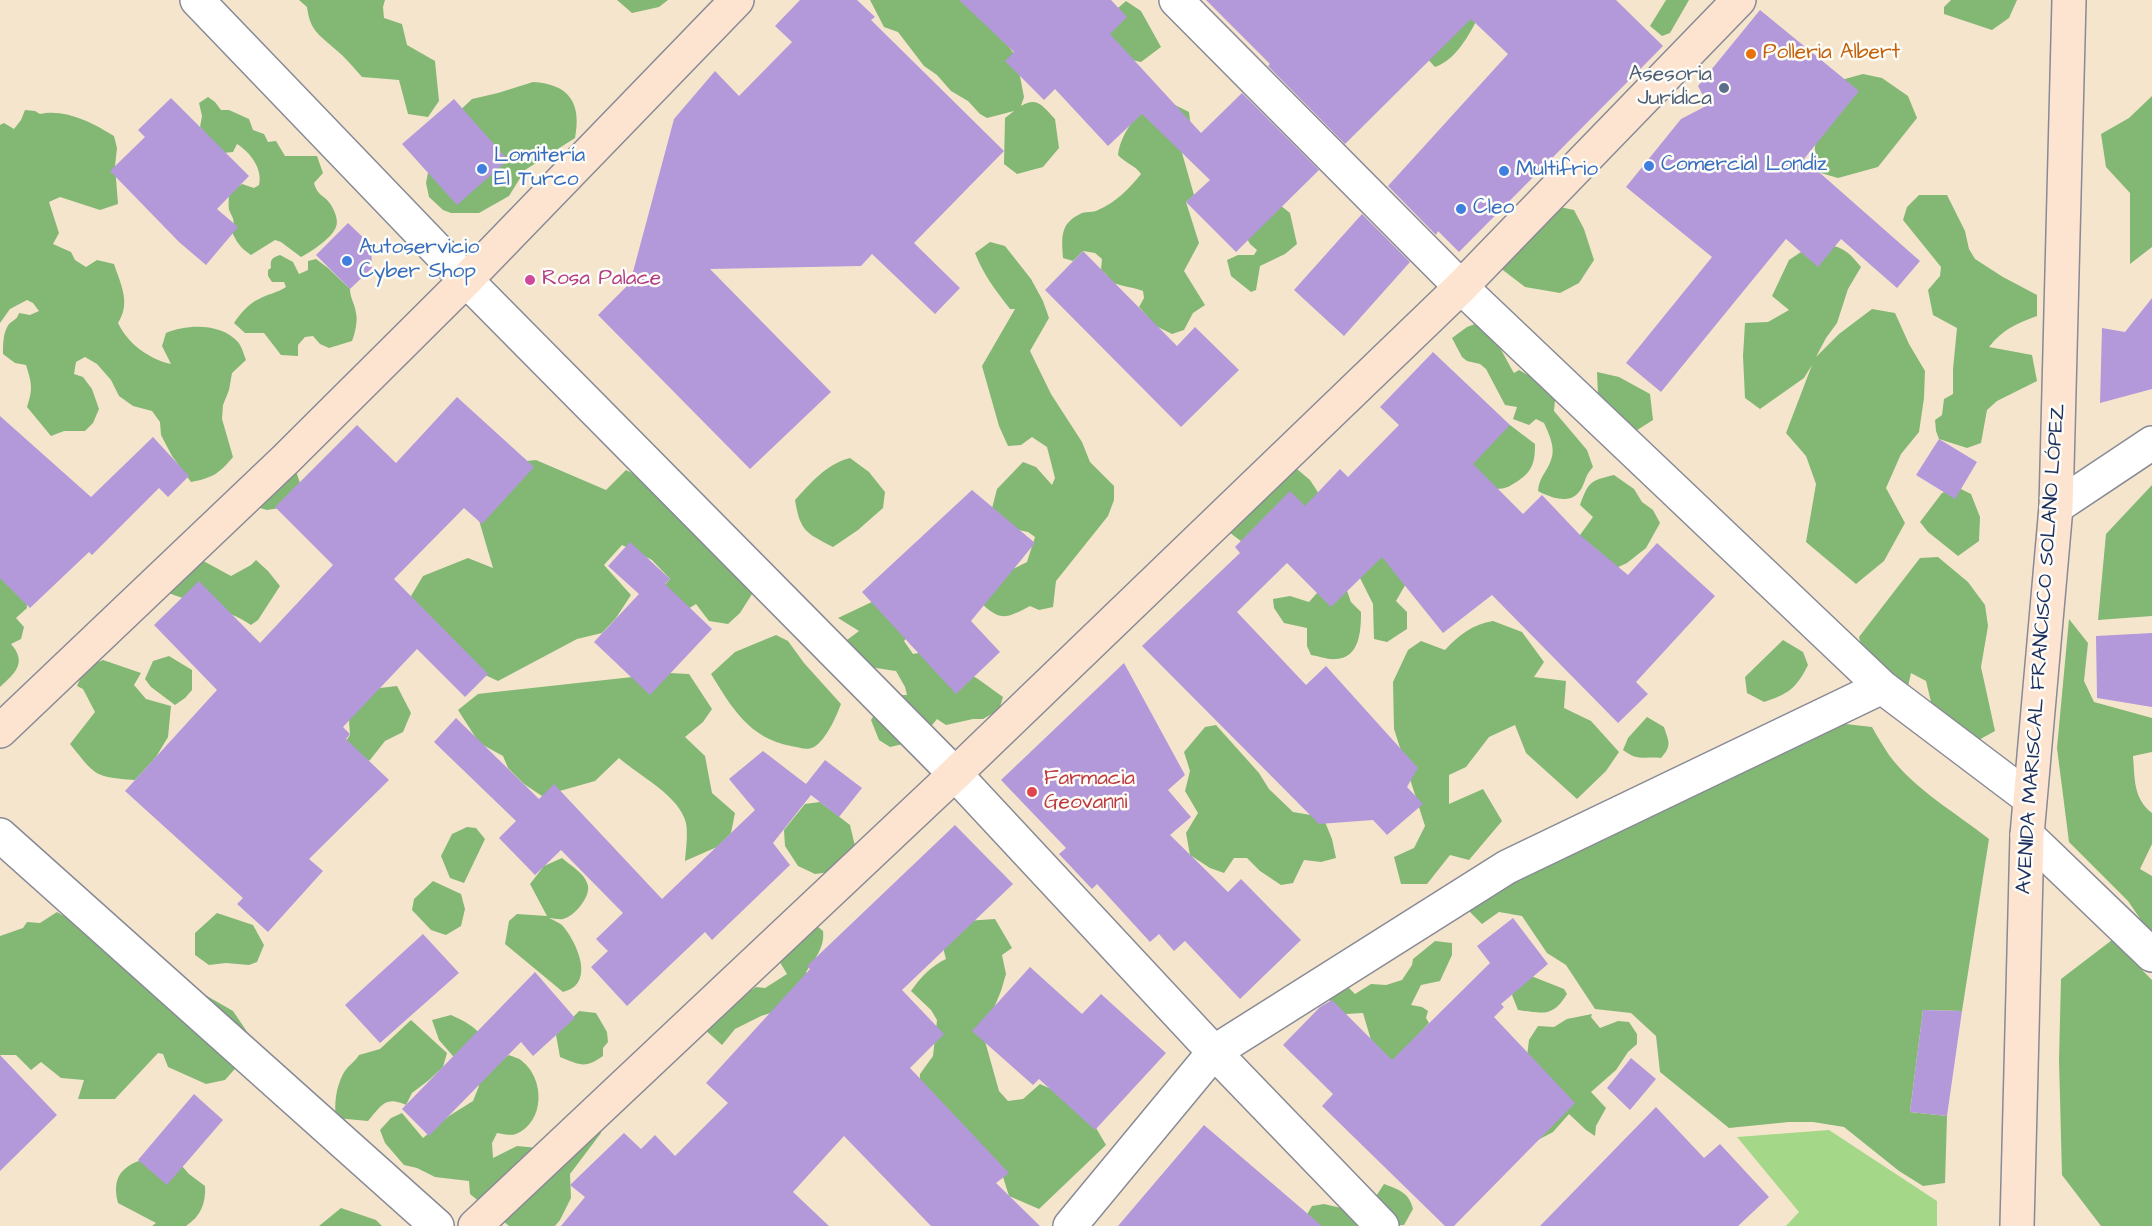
<!DOCTYPE html>
<html>
<head>
<meta charset="utf-8">
<style>
	body { margin:0 }
	canvas { display:block; background:#f5e5cd }
</style>
</head>
<body>
<canvas width="2152" height="1226"></canvas>
<script>
const c = document.querySelector('canvas').getContext('2d');
c.lineJoin = 'round';
function fillPath(path, color) { c.fillStyle = color; c.fill(path, 'evenodd'); }
function strokePath(path, color, width, dash) { c.strokeStyle = color; c.lineWidth = width; c.lineCap = dash ? 'butt' : 'round'; c.setLineDash(dash || []); c.stroke(path); }
function drawText(font, color, halo, rows, align = 'center') {
  c.font = font + ' "Architects Daughter",sans-serif'; c.lineWidth = 5; c.setLineDash([]); c.textBaseline = 'middle'; c.strokeStyle = halo; c.fillStyle = color; for (const [text, x, y, turn = 0] of rows) {
    c.save(); c.translate(x, y); c.rotate((+turn || 0) * Math.PI / 180); c.textAlign = isNaN(turn) ? turn : align; if (halo) c.strokeText(text, 0, 0); c.fillText(text, 0, 0); c.restore();
  }
}
const green = new Path2D(`
	M1829 1130 1937 1201V1226H1786L1799 1212 1737 1137Z`);
const forest = new Path2D(`
	M299 0H385L383 7 384 18 402 24 407 45 435 61 439 101 428 117 408 114 399 80 362 77C353 67 345 57 335 49 318 34 310 30 307 7Z
	M617 0H668L659 7 632 13Z
	M870 0H960L989 22 1016 56 1024 97 1021 106C1038 96 1043 107 1055 119L1059 148 1043 167 1017 174 1004 164 1005 118 1014 111 987 118 980 114 968 101 951 91 937 75 924 66 898 32 884 27Z
	M1666 0H1689L1670 33 1662 36 1650 26Z
	M1951 0H2017L2009 18 1992 30 1944 14V7Z
	M1126 1 1141 11 1161 47 1141 62 1113 56 1105 19Z
	M1414 9 1479 16C1469 35 1456 60 1435 67L1424 55Z
	M1863 74 1882 78 1908 96 1917 118 1878 167 1838 178 1814 171 1815 146 1834 82Z
	M533 82C569 84 582 103 575 138L525 170 509 196 479 213H451L443 210 429 197 426 183 432 152 453 117 472 99 498 93Z
	M2152 96V247L2130 264V193L2106 167 2101 134 2129 118Z
	M208 97 215 102 221 110H229L249 119 253 130 264 134 268 142 276 141 285 156H317L323 173 314 183C318 197 324 194 331 205 334 210 339 220 336 227 332 238 311 252 301 257L281 242 275 240 251 255C240 248 236 241 231 230 236 220 233 219 229 210 228 205 229 198 229 193L242 184 254 188 259 185C263 169 250 152 237 144L233 152 223 153 200 127 202 116 199 103Z
	M1173 104 1189 112 1192 136 1182 153 1194 195 1186 202 1199 243 1184 271 1205 305 1193 313 1184 330 1172 334 1148 322V317L1139 307 1144 298 1143 291C1129 286 1118 286 1106 280L1107 275 1101 270 1102 259 1095 253 1083 251 1073 261 1063 258C1062 239 1059 224 1080 214 1085 211 1093 213 1098 210 1115 203 1130 188 1141 174 1135 165 1125 163 1118 155 1120 138 1132 117 1149 108 1155 105 1166 105 1173 104Z
	M25 110 35 111 40 114C64 108 94 123 114 136L117 148 115 166 118 204 100 210 60 197 49 202 59 233 53 244 71 252 75 260 86 267 97 260 114 264C121 285 131 303 118 323 128 344 149 359 171 364L162 346 166 333C187 324 221 323 238 342 242 347 244 355 246 360L232 373 229 390 223 405 222 419 233 457C219 474 212 478 191 482L172 456 161 435 160 422 152 411 133 406 119 396 111 380 97 364 85 357 76 362 74 374 83 377 92 389 99 409 93 423 85 431H64L51 436 27 407C33 389 32 384 26 365L15 363 3 354C3 344 3 332 9 324 14 319 17 320 19 313L30 315 39 311 33 303 27 300 10 309 0 323V125L4 123 14 129 21 120Z
	M1919 195H1947L1965 231 1969 249 1975 259 2003 277 2037 295V316C2017 323 2002 330 1989 347L2032 355 2037 381 1997 401 1987 410 1981 443 1967 448 1939 439 1936 431 1935 420 1942 415 1944 399 1953 394V369L1957 328 1933 315 1928 290 1940 276 1941 267 1903 220 1907 207Z
	M1276 202 1290 213 1297 244 1285 254 1260 266 1256 290 1251 292 1231 276 1227 260 1238 255H1254L1257 250 1250 244 1244 233Z
	M1555 206 1574 210 1584 229 1594 260 1579 283 1560 293 1525 287 1495 264Z
	M990 242 1005 246 1031 279 1043 301 1049 318 1030 351 1051 394 1082 442 1090 462 1114 486V500L1108 516 1056 581 1053 607 1039 610 1030 606C1007 618 1001 622 981 603L1003 574 1027 562 1035 537 1028 532 1004 527 904 641 913 654 930 651 978 679 1003 697 999 710 983 719H973L946 725 937 719 920 740 890 747 879 740 871 720 887 695H907L905 687 896 671C866 666 860 669 847 640L859 631 838 618 876 600 990 516 997 489 1023 462 1036 467 1052 485 1055 478 1047 447 1032 437 1021 445 1008 446 999 426 982 366 1015 309H1010C996 291 983 274 975 253Z
	M1813 244C1839 245 1845 247 1861 267L1848 289 1837 323 1826 338 1816 357 1839 334 1872 309 1895 313 1909 344 1925 371 1924 398 1919 432 1901 454 1886 488 1905 523 1884 561 1856 584 1806 542 1816 484 1806 456 1786 433 1812 365 1804 378 1760 409 1745 398 1743 356 1745 323 1768 322 1789 310 1772 296 1789 260Z
	M280 255 293 262 299 274 308 270V261L316 259 328 268 350 289C350 298 355 304 356 313 358 320 355 334 352 341L329 348 320 344 313 336 305 337 298 345V356L281 355 264 333H245L234 323C240 314 249 303 259 299 268 294 277 293 286 287L284 282H272L268 276V270L271 268C270 259 272 258 280 255Z
	M1475 324C1496 333 1503 355 1514 373L1519 370 1528 375 1551 382 1555 400 1554 411 1587 450 1593 467C1584 476 1585 486 1579 492 1569 505 1549 497 1538 491 1539 477 1547 472 1551 460 1556 448 1549 434 1544 423L1536 419 1529 425 1513 419 1517 407 1505 405 1486 369 1480 364 1467 361 1462 357 1452 338 1467 327Z
	M1597 372 1619 377 1650 394 1653 420 1631 434 1598 395Z
	M1510 425 1535 444C1535 461 1533 471 1518 481 1510 486 1506 489 1496 489L1466 460 1498 428Z
	M850 458 869 472 885 492 883 508 858 530 833 547C806 533 800 531 795 500 811 483 826 464 850 458Z
	M536 460 606 490 626 470 682 499 754 591 740 613 728 624 709 621 696 604 662 625 655 596 670 579 652 560 622 545 604 565 631 595 616 618 602 633 577 639 498 681 444 656 425 625 411 596 423 576 468 558 493 568 473 500 518 462Z
	M1291 464 1310 480 1321 497 1250 548 1229 532Z
	M294 465 300 483 287 507 267 510 253 506Z
	M1614 475 1634 489 1642 502 1653 510 1660 523 1646 548 1627 563 1612 570 1575 550 1580 535 1593 517 1580 505C1589 481 1590 481 1614 475Z
	M2152 485V616L2098 620 2106 534Z
	M1957 487 1971 494 1980 517 1979 541 1958 556 1928 532 1920 522 1942 493Z
	M1360 532 1411 575 1396 601 1407 612V629L1387 642 1374 639 1373 604 1360 578Z
	M1938 557 1968 582 1985 605 1988 626 1981 667 1995 731 1953 754 1932 706 1926 681 1911 673 1907 691 1868 673 1859 637 1920 558Z
	M198 558 231 576 251 565 256 560 268 571 280 586 258 620 251 625C227 608 195 604 169 593Z
	M0 574 26 594 27 608 16 618 24 627 21 639 11 644C28 663 14 674 0 687Z
	M1336 588 1347 591 1351 602 1361 612C1361 630 1360 658 1336 659 1328 660 1319 656 1311 655L1307 646V628L1284 623 1274 608 1273 599 1290 596 1309 602 1317 593Z
	M2069 619 2088 643 2084 681 2094 702 2152 718V752L2133 756C2135 779 2133 798 2152 813V844L2140 869 2152 876V936L2128 901 2069 842 2057 748Z
	M1493 621 1522 632 1544 662 1534 677 1566 681 1564 708 1591 721 1619 752 1606 771 1577 799 1526 753 1515 725 1489 737 1466 767 1449 775V804L1483 789 1502 821 1469 860 1450 855 1427 884H1401L1394 857 1414 848 1425 826 1394 729 1393 682 1408 650 1421 641 1445 650C1459 635 1473 624 1493 621Z
	M776 635 788 641 804 663 841 704C836 717 826 740 814 747 807 751 798 747 791 746 749 738 732 708 711 674L735 652Z
	M1783 640 1803 652 1808 665C1796 689 1788 694 1764 702L1747 693 1745 677Z
	M169 656 192 670V690L185 698 175 705 151 687 145 679 153 661Z
	M103 660 141 673 134 685 146 699 171 706 168 737 156 757 135 780C94 777 96 776 70 744L95 712 83 689 77 686 85 668Z
	M669 673 689 674 712 709 703 722 685 737 705 756 712 793 735 813 731 833 717 847 685 861C686 849 688 834 686 823 680 796 638 775 619 758L595 781 542 796 524 784 508 768 503 756 483 745 476 738 458 710 478 694 486 693Z
	M397 686 411 713 403 732 385 741 370 760 344 772 336 756 350 735 349 721 363 694 380 688Z
	M1647 717 1664 727C1669 742 1672 746 1661 758 1644 756 1639 762 1623 750L1628 738Z
	M1819 721 1872 727C1877 736 1883 746 1889 755 1915 790 1955 812 1989 839L1962 1011 1923 1010 1910 1112 1947 1116 1945 1183 1923 1186 1899 1171 1844 1127 1813 1122H1789L1729 1128 1660 1072 1656 1036 1631 1013 1595 1009 1566 965 1547 953 1522 916 1499 912 1482 924 1468 910 1672 786Z
	M1216 725 1259 773 1269 789 1293 812 1323 817 1332 839 1336 858 1321 862 1304 860 1293 883 1281 885 1260 871 1247 858H1234L1224 873 1210 868 1190 855 1186 833 1198 813 1185 791 1190 771 1184 752 1205 727Z
	M820 802 850 825 855 846 830 872 815 874 798 866 785 846 784 830 805 804Z
	M467 827 476 828 485 839 464 883 450 878 441 856 452 834Z
	M562 858C570 865 586 874 588 886 590 897 575 916 563 919 560 920 553 918 549 918 553 920 558 922 562 925 573 937 591 971 575 986 572 989 566 991 563 992L505 944 509 921 517 914 547 916 530 884 544 866Z
	M433 881 461 894 465 909 461 926 446 935 431 930 412 910 414 899Z
	M57 912 112 945 114 959 127 957 168 962 181 981 233 1011 256 1045 225 1080 206 1084 168 1067 163 1054 158 1053 115 1099H78L84 1080 61 1078 41 1062 31 1070 16 1055H0V936L23 928 27 922 40 923Z
	M217 913 253 925 264 945 257 962 249 965 226 963 209 965 195 955V933Z
	M995 919 1012 948 1002 955 1006 974 1001 991 983 1034 999 1091 1008 1101 1023 1099 1040 1084 1051 1089 1078 1097 1106 1145 1039 1209 1009 1196 1003 1177 919 1087 920 1074 933 1056 937 1020 931 1010 911 991C920 978 931 966 946 959L941 940 966 921Z
	M811 921 823 931C825 947 815 959 806 972L821 997 761 1016 735 1029 722 1045 703 1028 735 1001 756 987 765 988 787 974 775 954Z
	M2112 940 2152 980V1226H2101L2062 1175 2059 1060 2061 979Z
	M1435 941 1452 943V955L1440 981 1421 985 1411 1005 1422 1007 1428 1011 1426 1018 1429 1023 1414 1039 1442 1074 1376 1057 1363 1013 1330 1015V997L1349 988 1355 994 1371 984 1386 985 1402 980 1412 965 1413 959Z
	M1521 972 1564 989 1567 994C1552 1018 1544 1013 1518 1010L1512 995Z
	M579 1011 596 1013 607 1032 608 1042 603 1048V1056C585 1069 580 1065 560 1057L556 1035Z
	M1592 1014 1591 1017 1600 1028 1618 1021 1629 1022 1637 1034V1044L1628 1052 1616 1070 1591 1092 1606 1108 1596 1126 1595 1136 1586 1130 1569 1114 1553 1132 1536 1141 1519 1123 1529 1040 1538 1026 1554 1027 1567 1019Z
	M451 1015C481 1028 485 1037 494 1066L509 1055C513 1057 519 1058 522 1061 545 1079 545 1122 516 1134 511 1136 503 1134 497 1133L492 1143 493 1158 517 1146 538 1148 600 1123 601 1133 570 1174 571 1198 560 1220 555 1226H509L470 1194 469 1181 435 1177 417 1168 404 1165 385 1143 380 1130 391 1118 402 1113 423 1138 449 1116 473 1101 479 1086 439 1040 432 1020Z
	M411 1020 447 1053 443 1067 429 1080 412 1093 406 1105C385 1095 381 1106 368 1121L336 1118C334 1103 336 1088 343 1074 347 1066 355 1062 359 1055L380 1049Z
	M161 1155 174 1157 189 1174 205 1186C206 1203 201 1216 186 1226H152L156 1223 118 1203C109 1168 133 1161 161 1155Z
	M1384 1184C1399 1190 1409 1192 1413 1209L1404 1225 1377 1226 1369 1207Z
	M1324 1204 1350 1210 1369 1226H1305L1303 1221 1312 1206Z
	M341 1208 376 1220 382 1226H319Z`);
const building = new Path2D(`
	M800 0H857L875 17 871 20 1004 151 914 243 960 288 935 314 872 254 861 266 710 269 831 392 750 469 598 315 630 283 674 119 715 71 739 96 792 42 775 26Z
	M959 0H1111L1127 17 1110 34 1201 133 1242 93 1319 170 1236 252 1186 202 1210 180 1142 114 1108 146 1055 89 1044 100 1005 61 1014 52Z
	M1206 0H1616L1663 46 1459 252 1438 231 1436 235 1388 186 1508 54 1471 19 1345 144 1268 66 1270 64Z
	M1760 10 1859 91 1804 159 1920 261 1897 288 1841 239 1818 267 1786 239 1661 392 1626 363 1712 257 1626 187 1681 119 1708 105 1698 86Z
	M171 98 249 176 217 209 238 227 206 265 179 242 110 171 145 137 138 130Z
	M454 99 508 160 457 205 402 144Z
	M1362 214 1410 262 1344 336 1294 290Z
	M348 223 371 245 372 268 350 289 316 255Z
	M1083 251 1177 346 1195 327 1239 370 1181 427 1045 290Z
	M2152 298V389L2100 403 2102 328 2125 332Z
	M1433 352 1510 425 1473 464 1523 514 1542 495 1580 535 1628 575 1657 543 1715 596 1636 682 1648 694 1618 723 1492 595 1443 633 1382 557 1331 607 1287 563 1237 612 1306 685 1326 666 1418 768 1407 787 1423 804 1387 835 1373 820 1319 824 1142 646 1240 553 1235 547 1290 491 1305 506 1340 469 1348 477 1399 425 1380 407Z
	M457 397 534 467 482 524 464 508 394 579 488 674 465 697 417 649 343 727 350 734 346 739 389 780 309 859 323 871 268 932 237 904 243 898 125 791 217 690 154 625 199 581 260 643 333 565 275 507 357 425 396 463Z
	M0 416 91 497 153 437 189 476 168 497 159 488 92 555 89 552 30 608 0 578Z
	M1939 439 1977 462 1955 499 1916 475Z
	M972 490 1035 543 971 621 1000 652 956 694 862 592Z
	M630 542 670 579 665 584 712 629 650 695 594 642 639 594 608 566Z
	M2152 633V707L2097 698 2096 636Z
	M1124 663 1185 775 1168 790 1191 817 1170 835 1228 892 1241 879 1301 940 1240 999 1185 941 1174 951 1159 934 1150 942 1097 884 1092 889 1059 854 1066 848 1001 780Z
	M456 718 539 799 554 784 662 899 755 810 729 779 763 751 806 784 825 760 862 788 839 817 811 795 773 843 790 865 712 940 705 932 627 1006 591 967 608 951 596 939 623 913 561 850 535 875 499 838 516 821 434 742Z
	M955 825 1013 884 902 990 944 1034 910 1068 1009 1173 996 1183 1040 1226H931L844 1136 793 1192 829 1226H561L585 1197 570 1185 624 1133 641 1149 655 1135 675 1156 728 1103 706 1083 810 969 807 966Z
	M1513 918 1548 964 1501 1004 1504 1007 1494 1017 1575 1103 1454 1226H1445L1322 1106 1333 1094 1283 1045 1320 1007 1332 1000 1392 1060 1490 963 1477 946Z
	M423 934 459 973 380 1043 345 1005Z
	M1030 967 1082 1014 1101 994 1166 1053 1095 1130 1039 1079 1033 1085 972 1031Z
	M535 972 575 1018 533 1056 521 1042 429 1136 402 1109Z
	M1923 1010 1962 1011 1947 1116 1910 1112Z
	M0 1055 57 1115 0 1171Z
	M1631 1058 1656 1079 1630 1110 1607 1088Z
	M194 1094 223 1120 167 1185 138 1160Z
	M1656 1107 1704 1158 1720 1144 1769 1197 1738 1226H1540Z
	M1204 1125 1322 1226H1118Z`);
const street = new Path2D(`
	M197 0 466 280 955 774 1214 1052 1382 1226
	M1176 0 1461 287 1882 687 2029 798
	M2056 507 2152 443
	M0 835 437 1226
	M2027 835 2152 955
	M1070 1226 1214 1052 1507 867 1882 687`);
const secondary = new Path2D(`
	M0 731 286 459 466 280 737 0
	M475 1226 955 774 1461 287 1739 0
	M2017 1226 2027 835 2056 507 2069 0`);
const markers = [
	[1751,54,6,"#e8710a"],
	[1724,88,6,"#5c6f8a"],
	[1649,166,6,"#3f7fe0"],
	[482,169,6,"#3f7fe0"],
	[1504,171,6,"#3f7fe0"],
	[1461,209,6,"#3f7fe0"],
	[347,261,6,"#3f7fe0"],
	[530,280,6,"#d1479c"],
	[1032,792,6,"#e0444e"]
];
const foodNames = [
	["Polleria Albert",1763,54]
];
const serviceNames = [
	["Asesoria",1712,76],
	["Jurídica",1712,100]
];
const shopNames = [
	["Lomitería",494,157],
	["El Turco",494,181],
	["Comercial Londiz",1661,166],
	["Multifrio",1516,171],
	["Cleo",1473,209],
	["Autoservicio",359,249],
	["Cyber Shop",359,273]
];
const hotelNames = [
	["Rosa Palace",542,280]
];
const streetNames = [
	["AVENIDA MARISCAL FRANCISCO SOLANO LÓPEZ",2042,649,-86]
];
const healthNames = [
	["Farmacia",1044,780],
	["Geovanni",1044,804]
];
fillPath(green, '#a4d888');
fillPath(forest, '#83b874');
fillPath(building, '#b399da');
strokePath(street, '#888a96', 36);
strokePath(secondary, '#888a96', 36);
strokePath(street, '#fff', 33);
strokePath(secondary, '#fde4d0', 33);
for (const [x, y, r, color] of markers) { const dot = new Path2D(); dot.arc(x, y, r, 0, 2 * Math.PI); c.fillStyle = color; c.fill(dot); strokePath(dot, '#fdfcf7', 2); }
drawText('21px', '#c56008', '#fdfcf7', foodNames, 'left');
drawText('21px', '#4e5e75', '#fdfcf7', serviceNames, 'right');
drawText('21px', '#366cbe', '#fdfcf7', shopNames, 'left');
drawText('21px', '#b23c85', '#fdfcf7', hotelNames, 'left');
drawText('21px', '#1b2f5e', '#fdfcf7', streetNames);
drawText('21px', '#be3a42', '#fdfcf7', healthNames, 'left');
</script>
</body>
</html>
